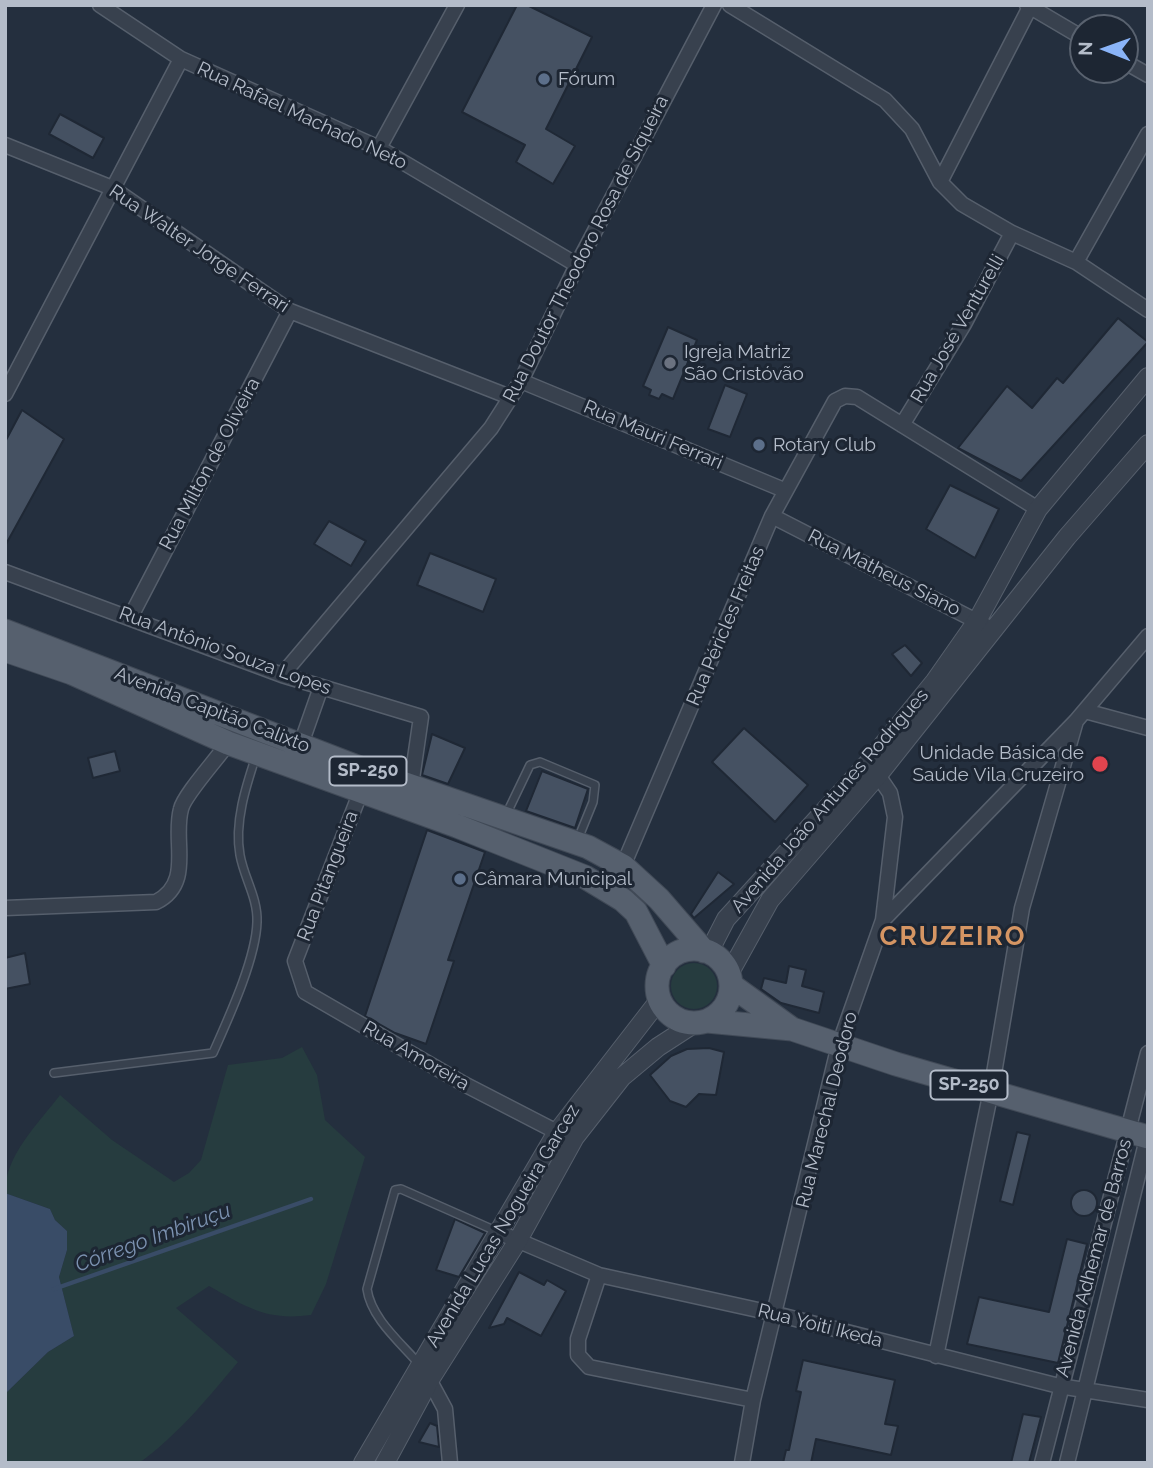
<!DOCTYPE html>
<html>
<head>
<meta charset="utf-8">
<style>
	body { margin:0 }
	#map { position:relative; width:1153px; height:1468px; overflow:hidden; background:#242f3e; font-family:Raleway,sans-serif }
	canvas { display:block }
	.frame { position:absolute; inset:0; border:7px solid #b4bcc9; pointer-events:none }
	.north { position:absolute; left:1069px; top:14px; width:70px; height:70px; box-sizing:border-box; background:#1d2633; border:2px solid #59626f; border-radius:50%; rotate:271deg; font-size:19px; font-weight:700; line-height:28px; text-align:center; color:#b4bcc9 }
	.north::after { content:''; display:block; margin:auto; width:24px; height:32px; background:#8ab4f8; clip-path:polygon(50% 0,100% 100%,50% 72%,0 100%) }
</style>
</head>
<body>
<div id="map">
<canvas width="1153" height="1468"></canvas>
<div class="frame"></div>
<div class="north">N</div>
</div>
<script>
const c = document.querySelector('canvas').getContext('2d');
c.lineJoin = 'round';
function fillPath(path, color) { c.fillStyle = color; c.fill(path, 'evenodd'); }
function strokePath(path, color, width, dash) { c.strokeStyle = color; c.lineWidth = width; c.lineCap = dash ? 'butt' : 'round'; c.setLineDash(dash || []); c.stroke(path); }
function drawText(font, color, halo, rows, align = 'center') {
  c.font = font + ' Raleway,sans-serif'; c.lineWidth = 6; c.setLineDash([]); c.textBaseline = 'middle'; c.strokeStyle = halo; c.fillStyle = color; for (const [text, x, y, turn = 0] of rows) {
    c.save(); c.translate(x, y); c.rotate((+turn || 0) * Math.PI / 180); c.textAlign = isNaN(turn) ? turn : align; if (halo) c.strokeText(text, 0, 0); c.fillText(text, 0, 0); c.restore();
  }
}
const green = new Path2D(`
	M671 986a23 23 0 1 1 46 0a23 23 0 1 1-46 0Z
	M302 1047 317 1075 325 1120 365 1157 326 1284 311 1315C266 1321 247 1307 209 1286L176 1308 238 1362C207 1399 178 1435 139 1463H5V1394L48 1352 74 1336 59 1277 67 1250V1231L55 1220 50 1209 5 1193C5 1155 38 1124 60 1095L112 1140 174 1182 189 1173 201 1160 228 1065 282 1058Z`);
const water = new Path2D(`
	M5 1193 50 1209 55 1220 67 1231V1250L59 1277 74 1336 48 1352 5 1394Z`);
const stream = new Path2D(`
	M54 1289 311 1199`);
const building = new Path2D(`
	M517 5H527L592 37 546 129 575 146 553 184 516 162 525 145 462 112Z
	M60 114 104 138 93 158 49 134Z
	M1118 318 1148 342 1021 481 958 448 1007 386 1032 408 1057 378 1063 383Z
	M668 327 697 340 673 399 662 394 659 399 649 395 651 390 643 386Z
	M725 385 747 394 730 437 708 429Z
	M22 410 64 439 5 546V442Z
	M950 485 999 509 975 558 926 529Z
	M329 521 366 541 351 566 314 544Z
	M430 553 496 579 483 612 417 585Z
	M905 645 922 663 911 676 892 654Z
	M744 728 808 785 775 822 712 762Z
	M432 734 465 748 448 784 422 775Z
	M115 751 120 771 93 778 88 758Z
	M542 771 588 789 575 828 526 811Z
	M427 830 485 852 448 960 454 961 426 1044 395 1033 365 1016Z
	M718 872 734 884 694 918 691 914Z
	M25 953 30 984 5 989V958Z
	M789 966 806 970 802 986 824 992 819 1013 781 1003 761 989 764 978 786 983Z
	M709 1048 724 1052 716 1095 699 1094 686 1107 670 1101 650 1075 671 1056 687 1049Z
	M1017 1132 1030 1135 1013 1205 1000 1201Z
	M1071 1203a13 13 0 1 1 26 0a13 13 0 1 1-26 0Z
	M455 1219 485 1233 459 1277 436 1270Z
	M1067 1239 1087 1244 1058 1363 967 1344 979 1297 1049 1312Z
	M519 1272 544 1285 547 1280 566 1291 541 1336 507 1318 504 1324 489 1328Z
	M803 1360 895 1380 885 1424 898 1426 891 1455 816 1439 811 1463H783L786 1450H789L801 1392 796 1391Z
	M1023 1414 1041 1417 1029 1463H1011Z
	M430 1423 437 1426 439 1447 419 1442Z`);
const service = new Path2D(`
	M506 815 530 765 540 762 595 785 593 802 578 839
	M54 1073 213 1053C228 1019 256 959 257 922 258 898 244 878 240 855 234 823 246 786 256 756
	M419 1364C400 1342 371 1318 367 1289L395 1190 401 1189 496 1231`);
const minor = new Path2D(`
	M100 5 181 59 379 148 577 265
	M730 5 885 100 912 129 940 182 962 204 1012 233 1076 262 1148 310
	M1027 5 1083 38
	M1125 62 1148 75
	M5 145 112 188 290 311 510 397
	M379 148 457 5
	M940 182 1030 7
	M1076 262 1148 134
	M521 381 784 490
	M5 394 181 59
	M902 425 964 324 1012 233
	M772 516 986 626
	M5 572 282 675 421 717 411 786
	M130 618 290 311
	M282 675 491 428 521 381 577 265 714 5
	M1085 711 1148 728
	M301 744 321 687
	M361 791 295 961 305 992 464 1084 557 1132
	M623 866 772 516 835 401 845 396 857 397 1038 509
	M5 908 156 902C194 883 172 841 181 809 184 795 218 758 228 743
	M883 920 1076 721 1148 636
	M498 1232 599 1275 776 1314 1059 1386 1148 1400
	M599 1275 578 1339V1355L589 1367 753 1400
	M936 1356 991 1091 1022 908 1076 721
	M425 1372 445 1409 450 1463
	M742 1463 753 1400 839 1045 883 920 895 817 890 793 873 768
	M1042 1463 1148 1053
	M1067 1463 1148 1135`);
const tertiary = new Path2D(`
	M709 952 726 919 868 763 935 681 977 621 1038 509 1148 377
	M729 974 770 900 879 774 1067 537 1148 444
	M363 1463 557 1132 660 999
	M385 1463 431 1378 517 1242 575 1137 622 1077 658 1047 695 1023`);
const primary = new Path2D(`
	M5 631 365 770 588 847 623 866 659 899 704 951
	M5 650 72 673 228 743 457 826 585 877 623 900 636 912 664 966
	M657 986a37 37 0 1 1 74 0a37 37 0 1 1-74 0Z
	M731 985 792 1029
	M707 1021 792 1029 896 1064 1148 1137`);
const markers = [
	[544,79,7,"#5c6f8a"],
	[670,363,7,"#6b7280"],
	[759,445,7,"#5c6f8a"],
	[1100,764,9,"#e0444e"],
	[460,879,7,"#5c6f8a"]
];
const shields = [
	[368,771,77],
	[969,1085,77]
];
const shieldNames = [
	["SP-250",368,771],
	["SP-250",969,1085]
];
const poiNames = [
	["Fórum",558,79],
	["Igreja Matriz",684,352],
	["São Cristóvão",684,374],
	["Rotary Club",773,445],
	["Unidade Básica de",1084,753,"right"],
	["Saúde Vila Cruzeiro",1084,775,"right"],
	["Câmara Municipal",474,879]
];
const streetNames = [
	["Rua Rafael Machado Neto",302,116,25],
	["Rua Walter Jorge Ferrari",199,249,34],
	["Rua Doutor Theodoro Rosa de Siqueira",586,249,-63],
	["Rua José Venturelli",958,329,-60],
	["Rua Mauri Ferrari",653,435,23],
	["Rua Milton de Oliveira",210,464,-62],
	["Rua Matheus Siano",884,573,27],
	["Rua Péricles Freitas",726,626,-67],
	["Rua Antônio Souza Lopes",225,651,20],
	["Avenida Capitão Calixto",212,710,21],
	["Avenida João Antunes Rodrigues",830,801,-49],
	["Rua Pitangueira",328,876,-69],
	["Rua Amoreira",416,1056,30],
	["Rua Marechal Deodoro",827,1110,-76],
	["Avenida Lucas Nogueira Garcez",503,1226,-59],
	["Avenida Adhemar de Barros",1094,1258,-75],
	["Rua Yoiti Ikeda",820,1326,14]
];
const waterNames = [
	["Córrego Imbiruçu",153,1238,-20]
];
const districtNames = [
	["CRUZEIRO",953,937]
];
fillPath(green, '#263c3f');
fillPath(water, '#394c67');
strokePath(stream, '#394c67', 4.5);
fillPath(building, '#455162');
strokePath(building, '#1f2835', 2);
strokePath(service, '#565f6c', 10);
strokePath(minor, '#565f6c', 17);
strokePath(tertiary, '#565f6c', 20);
strokePath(primary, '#414a57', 25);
strokePath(service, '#38414e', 7);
strokePath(minor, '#38414e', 14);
strokePath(tertiary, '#38414e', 18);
strokePath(primary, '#56606e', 23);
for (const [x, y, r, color] of markers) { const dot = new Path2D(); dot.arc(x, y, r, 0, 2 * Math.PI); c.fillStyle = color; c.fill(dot); strokePath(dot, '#1d2633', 2.5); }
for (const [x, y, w] of shields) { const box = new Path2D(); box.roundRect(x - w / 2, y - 14.5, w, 29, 5); c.fillStyle = '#1d2633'; c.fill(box); strokePath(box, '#b4bcc9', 2); }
drawText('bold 18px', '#b4bcc9', null, shieldNames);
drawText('19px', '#b4bcc9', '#1d2633', poiNames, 'left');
drawText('19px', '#b4bcc9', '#1d2633', streetNames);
drawText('italic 21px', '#7c92b1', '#1d2633', waterNames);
c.letterSpacing = '2px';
drawText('bold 26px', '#d59563', '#1d2633', districtNames);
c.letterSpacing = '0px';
</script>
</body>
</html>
